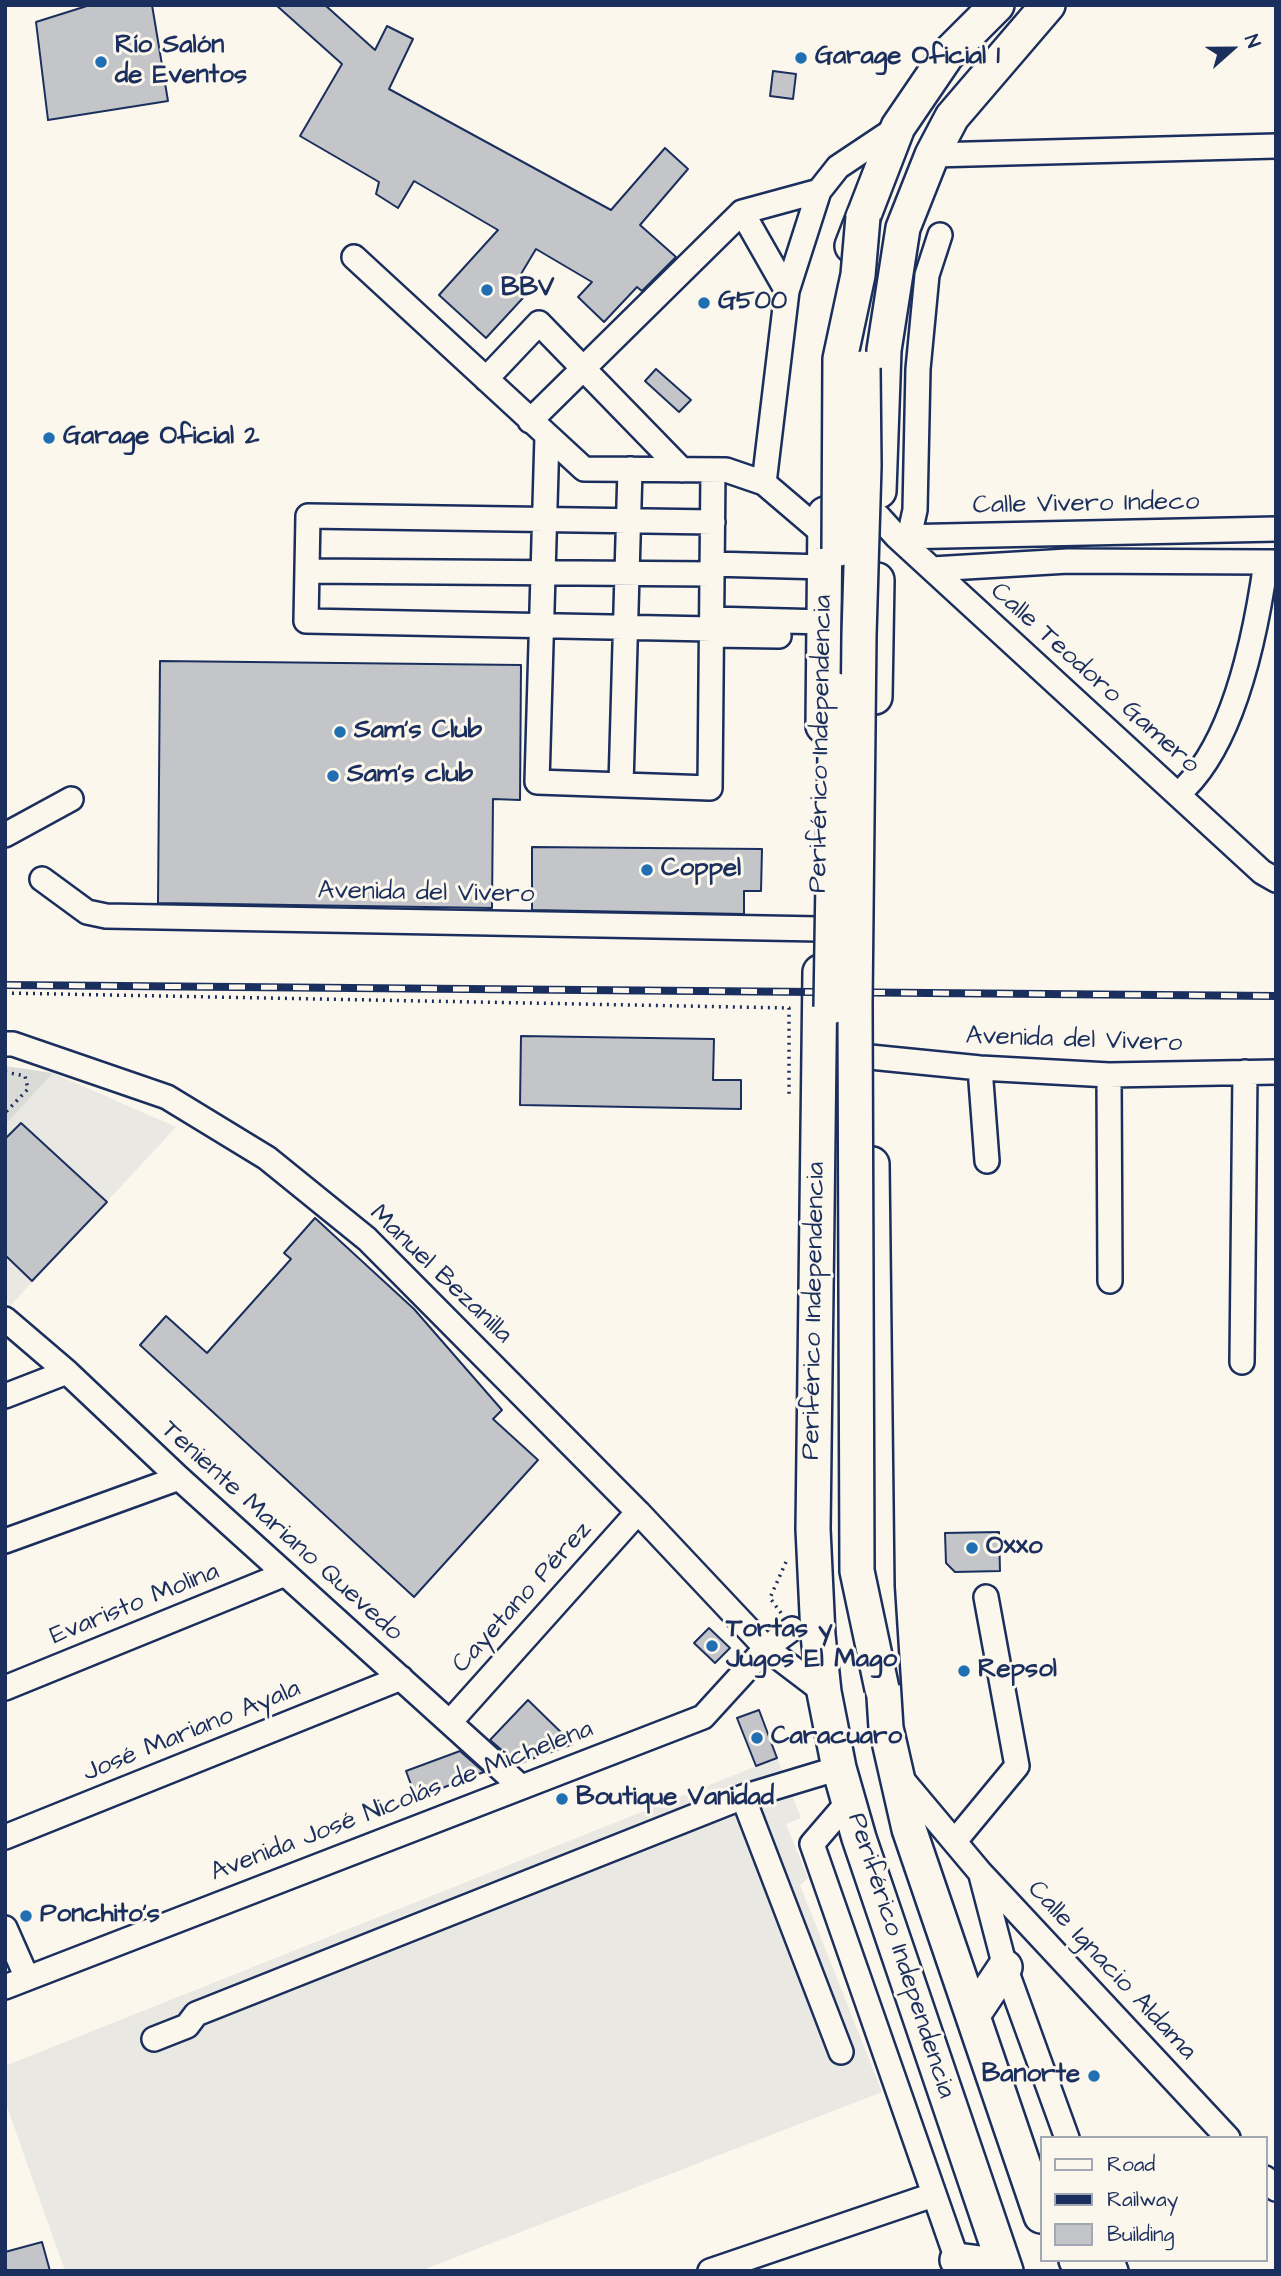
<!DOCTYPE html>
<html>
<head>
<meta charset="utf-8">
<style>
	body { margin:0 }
	#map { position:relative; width:1281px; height:2276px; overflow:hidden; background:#fbf7ec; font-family:"Architects Daughter",sans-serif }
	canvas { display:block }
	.frame { position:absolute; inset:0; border:7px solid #1b2f5e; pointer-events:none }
	.legend { position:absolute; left:1040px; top:2136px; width:228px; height:126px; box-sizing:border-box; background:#fbf7ec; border:2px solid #a1a7b3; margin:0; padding:9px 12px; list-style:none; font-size:21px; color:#1b2f5e }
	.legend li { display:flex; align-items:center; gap:14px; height:35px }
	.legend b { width:35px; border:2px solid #a1a7b3 }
	.north { position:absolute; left:1197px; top:14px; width:70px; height:70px; -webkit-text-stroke:5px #fbf7ec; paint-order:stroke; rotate:69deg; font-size:19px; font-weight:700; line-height:28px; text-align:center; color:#1b2f5e }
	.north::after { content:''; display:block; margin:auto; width:24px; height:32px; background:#1b2f5e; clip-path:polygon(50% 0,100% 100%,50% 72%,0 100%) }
</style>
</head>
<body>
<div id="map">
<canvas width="1281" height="2276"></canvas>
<div class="frame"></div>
<ul class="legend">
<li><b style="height:9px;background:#fbf7ec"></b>Road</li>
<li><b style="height:9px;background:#1b2f5e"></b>Railway</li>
<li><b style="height:19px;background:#c3c5c9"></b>Building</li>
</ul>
<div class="north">N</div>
</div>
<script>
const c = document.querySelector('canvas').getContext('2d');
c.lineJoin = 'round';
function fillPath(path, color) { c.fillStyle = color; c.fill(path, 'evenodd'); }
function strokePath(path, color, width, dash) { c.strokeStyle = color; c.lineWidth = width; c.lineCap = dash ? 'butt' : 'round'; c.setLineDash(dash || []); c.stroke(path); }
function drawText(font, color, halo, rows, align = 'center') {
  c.font = font + ' "Architects Daughter",sans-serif'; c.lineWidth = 6; c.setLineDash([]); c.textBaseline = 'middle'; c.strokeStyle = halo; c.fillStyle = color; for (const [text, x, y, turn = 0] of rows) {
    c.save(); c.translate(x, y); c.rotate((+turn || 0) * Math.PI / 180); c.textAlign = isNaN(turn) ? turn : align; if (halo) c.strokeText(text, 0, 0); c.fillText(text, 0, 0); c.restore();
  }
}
const built = new Path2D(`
	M53 1073 176 1127 11 1305 5 1300V1125Z
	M777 1758 801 1818 786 1824 808 1878 800 1885 882 2092 420 2271H65L5 2101V2066Z`);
const green = new Path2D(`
	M5 1066 53 1073 5 1125Z`);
const building = new Path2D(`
	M90 5H152L168 101 48 120 36 22Z
	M276 5H325L375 50 387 26 413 39 389 89 611 210 665 148 688 169 640 225 676 257 642 291 637 287 604 322 578 297 592 282 536 249 521 274 534 286 486 338 439 295 498 230 414 181 398 208 376 194 379 182 300 136 342 64Z
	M773 71 796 74 793 99 770 96Z
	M656 369 691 400 679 412 645 381Z
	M160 661 521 665 520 800 493 799 492 908 158 903Z
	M532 847 762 849 761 891H744V914L532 910Z
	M521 1036 714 1039 713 1080H741V1109L520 1105Z
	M21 1123 107 1202 32 1281 5 1255V1139Z
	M315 1218 414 1309 502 1410 493 1419 538 1460 414 1597 140 1345 166 1316 207 1353 291 1259 284 1253Z
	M999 1532 1000 1571 955 1572 946 1563 945 1533Z
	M709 1628 730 1648 715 1663 694 1643Z
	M528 1700 573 1744 518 1764 490 1740Z
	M759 1710 777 1758 756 1766 737 1718Z
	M460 1751 484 1772 416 1798 406 1771Z
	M42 2242 50 2271H5V2252Z`);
const path = new Path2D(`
	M5 993 789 1008V1095
	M5 1072 25 1076 28 1089 5 1113
	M781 1613 770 1598 786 1562`);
const minor = new Path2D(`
	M932 155 1276 146
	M742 212 787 291
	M354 257 584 469 726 470 764 483 825 535
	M486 379 539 323 682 470
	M530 421 742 212 819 191
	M547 436 537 782 710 788 713 470
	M764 483 787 291 819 191 838 167 898 127
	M878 516 897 537 1262 872 1276 880
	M897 537 1276 529
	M909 537 915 510 918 369 927 275 940 235
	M712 564 825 567
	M932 569 1068 561 1266 562
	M307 571 712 574
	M712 619 824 622
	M711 629 306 621 308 516 713 522
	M712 635 779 636
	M621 785 630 469
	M1178 794C1234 747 1256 633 1266 562H1276
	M5 835 71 799
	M42 879 87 912 106 916 820 929
	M5 1044H13L167 1097 267 1158 367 1239 638 1512 766 1648 824 1692
	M870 1057 980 1068 1109 1075 1276 1072
	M980 1068 987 1161
	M1109 1075 1110 1281
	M5 1319 67 1372 179 1478 520 1786
	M1242 1362 1245 1072
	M5 1396 67 1372
	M5 1541 179 1478
	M5 1688 285 1574
	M450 1722 638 1512
	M900 1777 979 1871 1228 2138
	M743 1797 841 2052
	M849 1801 812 1844 961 2271
	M5 1837 401 1678
	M955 1841 1017 1766 986 1597
	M981 1875 1005 1967 1067 2138
	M5 1928 27 1978
	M5 1987 703 1717 766 1648 792 1629
	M154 2039 187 2026 196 2014 743 1797 839 1768
	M1265 2178 1276 2189
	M1112 2260 1116 2271
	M710 2271 933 2195`);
const highway = new Path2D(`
	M852 246 898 127 947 55 997 5
	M879 491 884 350 903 228 932 155 952 117 1048 5
	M875 697 877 580
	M823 726 825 514
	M820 972 813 1529 818 1635 824 1692 839 1768 859 1838 1006 2271
	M872 1164 877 1587 886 1728 909 1829 1041 2216
	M973 2015 1005 1967
	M957 2260 1004 2266
	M1076 2260 1097 2271`);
const rail = new Path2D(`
	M5 985 1276 996`);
const highwayBridge = new Path2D(`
	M863 368 864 466 859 635 855 1003 857 1571 882 1689
	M839 549 840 359 858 275 863 217
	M831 1007 836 690`);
const markers = [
	[801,58,7,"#1f6fb2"],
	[101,62,7,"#1f6fb2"],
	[487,290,7,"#1f6fb2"],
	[704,303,7,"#1f6fb2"],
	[49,438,7,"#1f6fb2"],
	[340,732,7,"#1f6fb2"],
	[333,776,7,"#1f6fb2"],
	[647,870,7,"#1f6fb2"],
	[972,1548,7,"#1f6fb2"],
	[712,1646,7,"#1f6fb2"],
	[964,1671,7,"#1f6fb2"],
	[757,1738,7,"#1f6fb2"],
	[562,1799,7,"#1f6fb2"],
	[26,1916,7,"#1f6fb2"],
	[1094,2076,7,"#1f6fb2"]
];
const poiNames = [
	["Río Salón",115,47],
	["de Eventos",115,77],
	["Garage Oficial 1",815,58],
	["BBV",501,290],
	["G500",718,303],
	["Garage Oficial 2",63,438],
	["Sam's Club",354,732],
	["Sam's club",347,776],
	["Coppel",661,870],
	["Oxxo",986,1548],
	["Tortas y",726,1631],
	["Jugos El Mago",726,1661],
	["Repsol",978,1671],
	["Caracuaro",771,1738],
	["Boutique Vanidad",576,1799],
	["Ponchito's",40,1916],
	["Banorte",1080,2076,"right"]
];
const streetNames = [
	["Calle Vivero Indeco",1086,505,-1],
	["Calle Teodoro Gamero",1094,679,42],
	["Periférico Independencia",822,744,-89],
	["Avenida del Vivero",426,894,1],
	["Avenida del Vivero",1074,1041,2],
	["Manuel Bezanilla",440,1275,44],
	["Periférico Independencia",815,1311,-89],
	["Teniente Mariano Quevedo",281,1532,42],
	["Cayetano Pérez",523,1598,-48],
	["Evaristo Molina",135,1605,-22],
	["José Mariano Ayala",192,1732,-22],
	["Avenida José Nicolás de Michelena",402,1802,-21],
	["Periférico Independencia",900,1956,72],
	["Calle Ignacio Aldama",1111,1971,47]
];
fillPath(built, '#eae8e2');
fillPath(green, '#dadad7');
fillPath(building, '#c3c5c9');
strokePath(building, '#1b2f5e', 2);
strokePath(minor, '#1b2f5e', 28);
strokePath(highway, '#1b2f5e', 38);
strokePath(path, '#1b2f5e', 3.5, [2, 5]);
strokePath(minor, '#fbf7ec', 23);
strokePath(highway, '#fbf7ec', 33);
strokePath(rail, '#1b2f5e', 8);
strokePath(rail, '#fbf7ec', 5, [16]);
strokePath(highwayBridge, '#1b2f5e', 38, []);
strokePath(highwayBridge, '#fbf7ec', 33);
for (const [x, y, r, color] of markers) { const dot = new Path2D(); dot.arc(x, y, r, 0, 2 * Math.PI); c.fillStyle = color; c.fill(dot); strokePath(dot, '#fbf7ec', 2.5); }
drawText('bold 26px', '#1b2f5e', '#fbf7ec', poiNames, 'left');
drawText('26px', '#1b2f5e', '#fbf7ec', streetNames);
</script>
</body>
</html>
